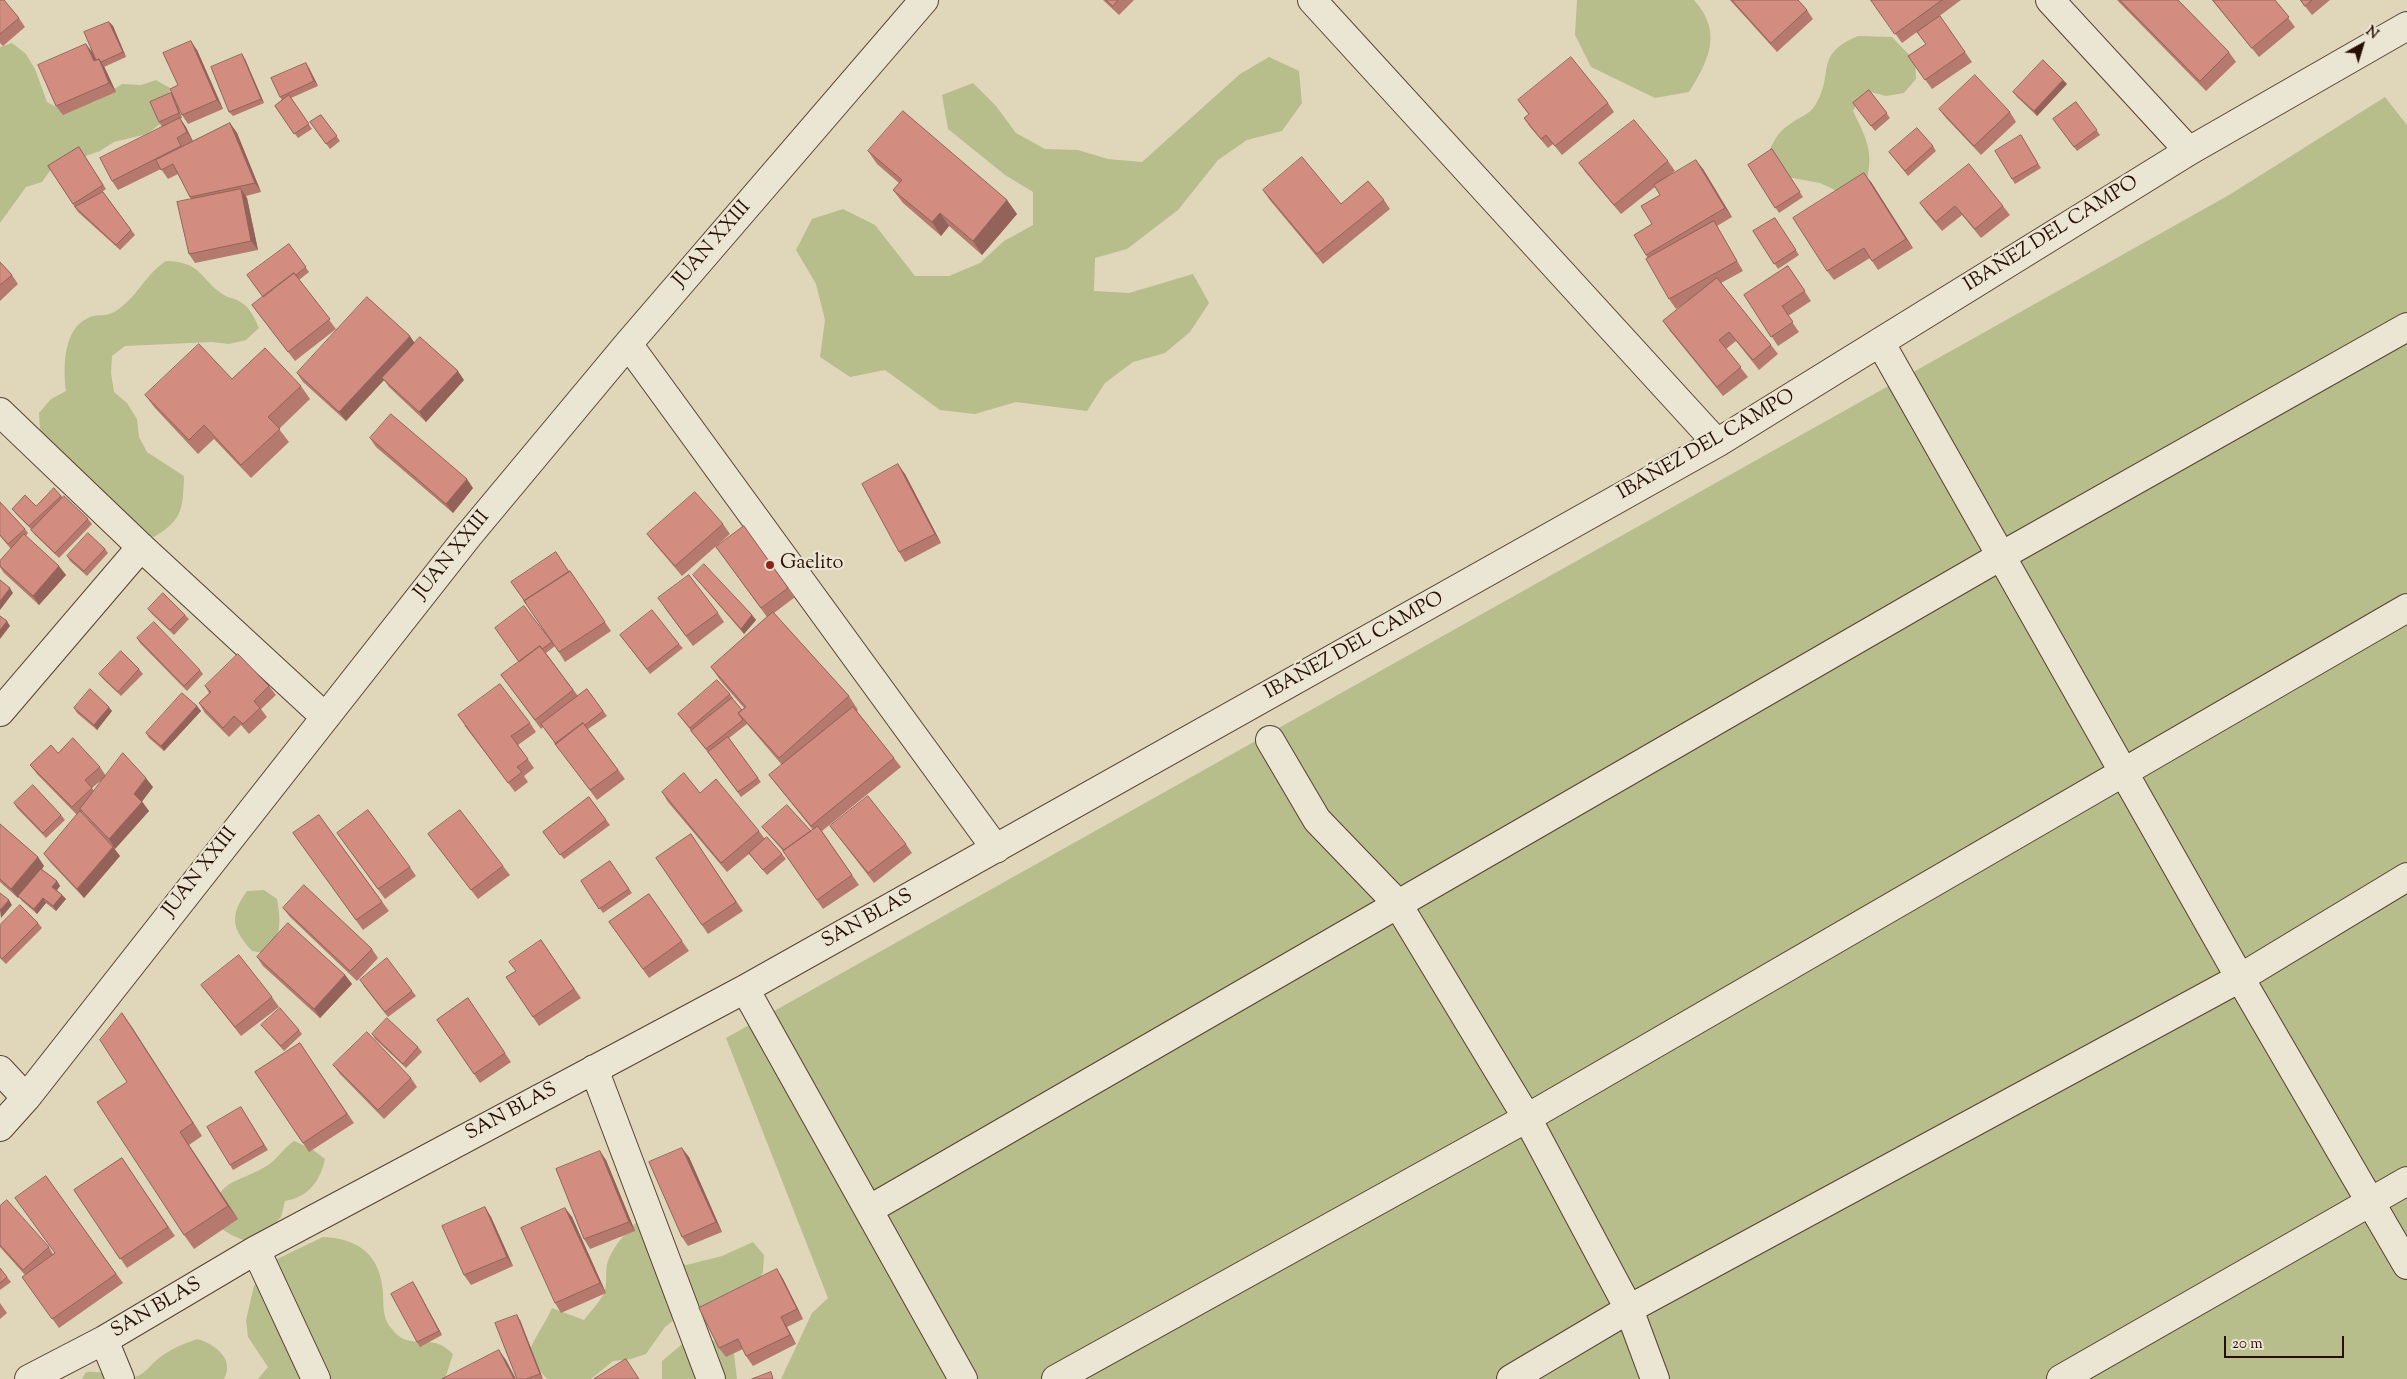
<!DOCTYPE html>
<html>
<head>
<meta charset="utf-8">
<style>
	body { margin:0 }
	#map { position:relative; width:2407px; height:1379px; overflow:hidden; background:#e0d7bb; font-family:"Sorts Mill Goudy",serif }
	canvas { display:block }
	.north { position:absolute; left:2337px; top:20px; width:50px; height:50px; -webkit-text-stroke:4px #ebe5d3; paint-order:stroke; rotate:39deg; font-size:14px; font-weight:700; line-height:20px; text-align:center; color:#290e03 }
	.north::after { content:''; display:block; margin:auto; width:18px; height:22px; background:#290e03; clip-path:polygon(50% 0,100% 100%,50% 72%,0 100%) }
	.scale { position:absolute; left:2224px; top:1336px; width:120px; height:22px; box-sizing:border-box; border:2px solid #290e03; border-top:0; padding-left:6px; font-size:15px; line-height:18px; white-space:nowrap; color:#290e03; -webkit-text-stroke:4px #ebe5d3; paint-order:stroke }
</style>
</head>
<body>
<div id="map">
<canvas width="2407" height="1379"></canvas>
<div class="north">N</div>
<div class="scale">20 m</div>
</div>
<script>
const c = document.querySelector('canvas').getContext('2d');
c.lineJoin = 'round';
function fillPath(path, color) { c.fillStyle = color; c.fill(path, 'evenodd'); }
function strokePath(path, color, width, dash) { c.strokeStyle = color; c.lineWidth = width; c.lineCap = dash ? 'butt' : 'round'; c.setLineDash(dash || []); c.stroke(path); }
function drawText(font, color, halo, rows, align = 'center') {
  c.font = font + ' "Sorts Mill Goudy",serif'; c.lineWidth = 4.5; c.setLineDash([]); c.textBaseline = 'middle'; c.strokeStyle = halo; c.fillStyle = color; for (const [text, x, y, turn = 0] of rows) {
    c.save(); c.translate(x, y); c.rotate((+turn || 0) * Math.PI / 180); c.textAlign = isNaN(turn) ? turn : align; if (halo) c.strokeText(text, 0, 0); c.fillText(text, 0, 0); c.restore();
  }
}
const green = new Path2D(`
	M1577 0H1694C1723 32 1709 60 1689 92L1655 98 1591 67 1575 35Z
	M1858 36 1892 37 1915 61 1916 79 1904 93 1886 96 1870 92 1858 102 1853 111C1865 136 1874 150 1867 179L1837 191 1820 183 1787 177 1775 166 1770 149C1775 139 1779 131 1789 125 1798 117 1809 116 1816 104 1835 72 1813 55 1858 36Z
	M12 43 26 54 35 69 47 102 62 110 94 102 122 84 141 85 156 80 170 88 168 106 160 124 147 134 114 142 100 151 52 168 42 182 26 187 0 223V47Z
	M1269 57 1299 71 1302 103 1282 131 1247 140 1218 160 1178 210 1127 249 1095 258 1094 291 1129 293 1193 274 1209 303 1190 332 1165 353 1133 362 1105 383 1087 411 1016 402 975 414 940 410 885 370 850 377 820 357 825 320 816 284 796 250 812 219 843 209 875 225 915 276H949L980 263 1004 241 1033 225V192L1005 175 948 129 942 95 973 83 996 106 1016 133 1045 149 1078 150 1108 159 1142 162 1240 74Z
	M2385 97 2407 125V1379H781L812 1313 828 1298 726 1038 2229 195Z
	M166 261C203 262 199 279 224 295 228 298 234 298 239 301 250 307 254 317 259 328L246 340 229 344 212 342 125 346 112 356 111 373 114 392 127 403 137 419 139 437 147 452 184 476C183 508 183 520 154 537L138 534 46 448 40 431 39 413 51 399 66 391C63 368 63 329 88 318 100 312 104 320 120 308 138 295 146 274 166 261Z
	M264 890 277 899C281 921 281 934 270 954L252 951C232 929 229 916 247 891Z
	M294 1141 312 1149 325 1159C320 1181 309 1197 285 1201L281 1217 257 1244C239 1240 225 1233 211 1220 220 1175 235 1186 268 1165 276 1160 284 1148 294 1141Z
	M649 1211 666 1219 672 1257 686 1265 722 1256 753 1242 764 1255 763 1272 755 1290 714 1315H680L665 1327 646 1354 631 1359 613 1361 591 1379H547L537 1368 529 1352C535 1336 545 1324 552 1308L584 1320C590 1312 598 1304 603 1295 609 1284 604 1272 608 1261 615 1242 634 1224 649 1211Z
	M323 1237C354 1238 378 1252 382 1285 385 1301 380 1316 392 1329 407 1349 423 1337 441 1345 445 1347 450 1351 453 1354L445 1379H258L268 1367 248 1337 246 1320 254 1286 275 1260Z
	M197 1339C215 1344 235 1359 224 1379H82L86 1372C103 1370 123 1379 135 1377 144 1375 152 1363 159 1358 171 1349 183 1344 197 1339Z
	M687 1340 721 1341 734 1353 737 1379H662V1361Z`);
const minor = new Path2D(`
	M1312 0 1717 443
	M2050 0 2189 151
	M1880 342 2240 978 2407 1265
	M628 344 996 849
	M0 412 141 547 324 716
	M0 712 141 547
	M1270 740 1317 820 1397 903 1527 1118 1629 1309 1655 1379
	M745 989 963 1379
	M594 1069 711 1379
	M0 1070 26 1098
	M0 1127 26 1098 468 536 628 344 924 0
	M870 1209 2001 556 2407 327
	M256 1250 316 1379
	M104 1340 120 1379
	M29 1379 104 1340 256 1250 745 989 1717 443 2189 151 2407 26
	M1056 1379 1527 1118 2407 608
	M1511 1379 1629 1309 2240 978 2407 877
	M2061 1379 2407 1181`);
const wall = new Path2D(`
	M0 0 19 18 25 27 3 46 0 43Z
	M1103 0H1134L1119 15Z
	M1730 0H1798L1807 10 1813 19 1777 52Z
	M1871 0H1961L1922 29 1940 16 1972 62 1932 89 1908 56 1926 44 1917 32 1902 43Z
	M2117 0H2178L2229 52 2236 62 2206 91Z
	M2212 0H2275L2295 27 2259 57Z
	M2300 0H2330L2312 15Z
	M109 22 113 26 126 57 104 67 116 92 63 115 56 106 93 53 96 60Z
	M197 50 223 109 188 124 182 115 178 85Z
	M245 59 264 103 233 116 229 112Z
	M309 68 318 86 291 98 312 129 298 138 275 106 282 100 280 97Z
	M2063 80 2067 84 2037 116 2017 97 2013 92Z
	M1869 90 1890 118 1875 131 1853 103Z
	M171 93 174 98 182 118 180 119 186 127 193 141 230 123 237 133 261 192 246 196 247 198 258 250 195 263 189 254 191 199 178 174 168 179 161 169 118 190 112 181 162 127 159 122Z
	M1518 100 1608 103 1614 112 1562 155 1553 144 1548 148 1530 127 1524 118 1529 115Z
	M2076 102 2100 135 2077 151 2053 119Z
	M1939 109 2010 112 2016 122 1981 155 1946 118Z
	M321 115 340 141 330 149 310 122Z
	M2021 135 2041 168 2015 184 2012 179Z
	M1933 146 1936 151 1908 176 1889 152Z
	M79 147 106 189 95 197 103 192 135 235 120 250 78 212 48 166Z
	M1772 149 1803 197 1779 213 1748 165Z
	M868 151 1007 200 1017 214 982 255 949 226 941 236 903 203 893 190 899 183 877 164Z
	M1668 161 1675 171 1666 178 1703 169 1732 217 1717 226 1743 271 1721 283 1771 345 1778 354 1759 370 1736 341 1726 349 1748 377 1723 396 1670 331 1663 321 1686 303 1676 309 1669 299 1646 255 1652 224 1660 195 1655 187 1621 214 1586 173 1579 163Z
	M1871 182 1913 248 1878 270 1870 258 1834 280 1827 271Z
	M1263 190 1341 204 1384 200 1390 209 1323 264 1269 199Z
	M1920 203 2003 206 2010 215 1981 238 1962 215 1942 231 1927 213Z
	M1775 218 1799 255 1778 269 1753 231Z
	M289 244 309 272 299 280 336 329 295 361 252 305 263 297Z
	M0 262 12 275 18 284 0 301Z
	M1788 266 1811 301 1788 316 1799 332 1778 346 1744 295Z
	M415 343 464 380 426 422 389 387 384 380 346 421 303 382 297 373Z
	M232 379 301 386 310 399 279 429 289 442 251 478 214 439 198 454 155 408 145 395Z
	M370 438 473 488 453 513 376 447Z
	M905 474 941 543 905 562 899 552Z
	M61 496 88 519 92 524 59 558 34 534 31 529 16 514 12 509 36 506Z
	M0 502 25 529 28 533 26 536 66 575 39 605 4 573 0 567V561L11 549 0 536Z
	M723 524 730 534 682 576 654 543 647 534Z
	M744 526 795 597 774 613 849 696 858 710 857 711 894 758 901 767 822 831 859 885 823 909 783 851 762 827 811 831 813 830 776 784 769 775 782 765 747 724 729 738 761 782 741 797 709 754 678 714 730 694 733 698 732 699 742 710 744 708 720 680 711 667 767 617 716 547Z
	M105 549 108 553 87 576 70 561 67 556Z
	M570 571 611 631 565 662 555 646 546 653 578 696 587 689 607 716 588 729 625 779 597 800 543 727 541 729 501 675 519 662 551 641Z
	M693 575 752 615 756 620 744 634Z
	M664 607 718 613 724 622 693 646Z
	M148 609 185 615 189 619 174 635 152 614Z
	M620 635 679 644 683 648 650 674Z
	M137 638 200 670 203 674 187 691 140 643Z
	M139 669 143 674 121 696 102 678 99 674Z
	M205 686H269L276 695 261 709 267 717 249 734 241 725 229 737 205 713 199 703 209 693Z
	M197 706 201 711 164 751 149 738 146 733Z
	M74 708 112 711 97 730 77 713Z
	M530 723 536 732 518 745 534 768 524 776 528 782 515 792 464 725Z
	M58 753 100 767 106 776 153 787 142 801 149 811 115 849 87 818 82 812 81 813 113 847 120 856 84 898 51 863 44 854 77 815 37 774 30 765ZM104 778 94 791 92 788Z
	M662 792 700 793 759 831 765 839 782 854 786 859 767 875 749 854 727 872 668 802Z
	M589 797 610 825 564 859 543 832Z
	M14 803 61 815 65 820 46 838 17 808Z
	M319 815 389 911 363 930 293 833Z
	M0 824 38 857 44 866 42 869 57 881 60 886 57 890 66 899 56 911 46 903 37 914 22 901 19 897 18 898 0 882Z
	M830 826 906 844 912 853 874 883Z
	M337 833 410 867 416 876 385 899Z
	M428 834 503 866 510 875 478 899Z
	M691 834 743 911 708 934 656 858Z
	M610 861 632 893 603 913 581 881Z
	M649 894 689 951 649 978 609 922Z
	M283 908 372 949 378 958 357 981 290 917Z
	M38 923 42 928 6 964 0 958V925Z
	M541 940 581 998 539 1026 506 977 516 971Z
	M257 957 345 975 352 984 320 1018 263 966Z
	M201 985 272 997 279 1007 241 1036Z
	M363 985 412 991 416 996 388 1017Z
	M468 998 511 1062 480 1083 437 1020Z
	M122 1013 202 1136 189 1145 238 1219 194 1249 184 1235 127 1082Z
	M261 1025 299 1030 302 1034 284 1051Z
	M372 1034 418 1047 422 1052 406 1068 375 1039Z
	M300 1043 354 1123 309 1152 255 1072Z
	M333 1065 411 1078 417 1087 384 1119 340 1074Z
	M241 1107 268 1150 233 1170 230 1165Z
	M689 1157 722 1232 688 1246 682 1237Z
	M122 1158 175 1236 127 1268 74 1190Z
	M606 1160 635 1231 590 1249 584 1239Z
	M46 1176 123 1283 59 1328 22 1277 25 1275 0 1247V1206L49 1247 53 1254 55 1253Z
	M485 1207 491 1217 513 1266 471 1285 464 1275Z
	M565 1208 572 1217 606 1293 561 1313 555 1303Z
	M0 1268 11 1282 0 1290Z
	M777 1269 783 1279 803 1319 787 1327 796 1344 753 1366 746 1356 743 1349 726 1357 719 1348Z
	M416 1287 442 1335 420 1347 417 1342Z
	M0 1303 7 1313 0 1319Z
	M520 1320 543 1379H517Z`);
const shadedWall = new Path2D(`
	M109 22 113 26 126 57 123 52Z
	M191 41 197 50 223 109 217 100Z
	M86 44 93 53 100 70 94 61Z
	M242 54 245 59 264 103 261 99Z
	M99 59 105 68 116 92 109 83Z
	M306 63 309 68 318 86 314 81Z
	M2063 80 2067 84 2037 116 2034 111Z
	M171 93 174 98 182 118 179 113Z
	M180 118 186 127 193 142 187 132Z
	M230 123 237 133 261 192 255 183Z
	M1696 160 1703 169 1732 217 1725 208Z
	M1864 173 1871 182 1913 248 1906 239Z
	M241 189 247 198 258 250 251 241Z
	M1007 200 1017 214 982 255 973 241Z
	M940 213 949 226 941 236 932 222Z
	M410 336 416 345 382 378 384 380 346 421 339 412Z
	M458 371 464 380 426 422 419 412Z
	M898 464 905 474 941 543 935 534Z
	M467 479 473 488 453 513 446 504Z
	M59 566 66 575 39 605 33 596Z
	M10 588 13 593 0 610V601Z
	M752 615 756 620 744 634 741 629Z
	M7 621 10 626 0 639V630Z
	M197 706 201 711 164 751 161 746Z
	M109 707 112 711 97 730 94 725Z
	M146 778 153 787 141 803 134 794Z
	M142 802 149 811 115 849 109 839Z
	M113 847 120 856 84 898 77 889Z
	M38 857 44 866 18 898 11 889Z
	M57 881 60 886 56 891 52 887Z
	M62 895 66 899 56 911 53 906Z
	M43 898 46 903 37 914 34 909Z
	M9 900 12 905 1 918 0 910Z
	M345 975 352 984 320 1018 314 1009Z
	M122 1013 132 1027 202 1136 193 1123Z
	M180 1132 189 1145 238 1219 228 1206Z
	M682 1148 689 1157 722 1232 716 1222Z
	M600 1151 606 1160 635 1231 629 1222Z
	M485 1207 491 1217 513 1266 507 1257Z
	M565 1208 572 1217 606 1293 600 1283Z
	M777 1269 783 1279 803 1319 797 1309Z
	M413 1282 416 1287 442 1335 439 1331Z
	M517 1315 520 1320 543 1379 540 1374Z
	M781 1317 787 1327 796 1344 790 1335Z
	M499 1350 506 1360 516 1379H514Z`);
const building = new Path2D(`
	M0 0H4L19 18 0 34Z
	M1106 0H1118L1113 6Z
	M1732 0H1798L1807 10 1771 43Z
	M1871 0H1942L1895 34Z
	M2120 0H2178L2229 52 2200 81Z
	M2213 0H2275L2289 17 2252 48Z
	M2301 0H2312L2305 6Z
	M1940 16 1965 52 1925 80 1908 56 1926 44 1917 32Z
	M109 22 123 52 101 62 99 59 96 60 84 32Z
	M191 41 217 100 182 115 170 89 178 85 163 53Z
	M86 44 94 61 99 59 109 83 56 106 38 65Z
	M242 54 261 99 229 112 211 67Z
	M1571 57 1608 103 1555 146 1546 135 1541 139 1524 118 1529 114 1518 100Z
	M2043 60 2063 80 2034 111 2013 92Z
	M306 63 314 81 280 97 271 78Z
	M1975 75 2010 112 1974 146 1939 109Z
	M1869 90 1887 113 1871 126 1853 103Z
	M171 93 179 113 159 122 150 102Z
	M289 95 309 124 294 134 275 106Z
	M2076 102 2097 130 2074 147 2053 119Z
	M903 111 1007 200 973 241 940 213 932 222 893 190 902 180 868 151Z
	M321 115 337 136 326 144 310 122Z
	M180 118 187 132 177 138 181 146 112 181 100 158Z
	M1634 120 1668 161 1614 205 1579 163Z
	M230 123 255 183 190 197 173 164 161 170 156 160Z
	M1917 128 1933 146 1905 171 1889 152Z
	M2021 135 2038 164 2012 179 1995 151Z
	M79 147 103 185 73 204 48 166Z
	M1772 149 1800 192 1775 208 1748 165Z
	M1302 157 1341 204 1368 181 1384 200 1317 254 1263 190Z
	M1696 160 1725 208 1646 255 1634 235 1652 224 1641 206 1660 195 1654 185Z
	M1969 164 2003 206 1975 229 1955 206 1936 222 1920 203Z
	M1864 173 1906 239 1872 261 1864 248 1827 271 1793 218Z
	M241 189 251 241 189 254 177 202Z
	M103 192 131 230 116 245 75 207Z
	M1775 218 1796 250 1774 264 1753 231Z
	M1714 221 1737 261 1669 299 1646 259Z
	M289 244 306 267 296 275 294 273 263 297 247 275Z
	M0 262 12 275 0 285Z
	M1788 266 1805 291 1782 306 1793 322 1771 337 1744 295Z
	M294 273 330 319 288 352 252 305Z
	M1717 278 1771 345 1753 360 1729 332 1719 340 1741 367 1717 387 1663 321Z
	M367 297 410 336 339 412 297 373Z
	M420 337 458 371 419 412 382 378Z
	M199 344 232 379 265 348 301 386 268 417 280 429 241 465 204 425 189 440 145 395Z
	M391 414 467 479 446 504 370 438Z
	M898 464 935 534 899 552 862 484Z
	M54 488 61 496 29 526 12 509 25 495 36 506Z
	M695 492 723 524 675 566 647 534Z
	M64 496 88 519 55 553 31 530Z
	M0 502 25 529 8 544 0 535Z
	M744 526 788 588 761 608 716 547Z
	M88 533 105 549 84 571 67 556Z
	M24 534 59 566 33 596 0 566V561Z
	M556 552 569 572 524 601 526 603 511 582Z
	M704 564 752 615 741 629 693 575Z
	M570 571 605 622 559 652 524 601Z
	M689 575 718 613 686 636 658 598Z
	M0 580 10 588 0 601Z
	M163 593 185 615 170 630 148 609Z
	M524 606 552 642 542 649 540 646 519 662 495 628Z
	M652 610 679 644 647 669 620 635Z
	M773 612 849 696 779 758 738 713 746 707 711 667Z
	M0 616 7 621 0 630Z
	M154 622 200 670 184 686 137 638Z
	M540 646 573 690 535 720 501 675Z
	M121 651 139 669 118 692 99 674Z
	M238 654 269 686 254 701 260 708 243 724 234 716 223 728 199 703 211 692 205 686Z
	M717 680 730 694 690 728 678 714Z
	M500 684 530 723 511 736 528 759 517 767 522 772 508 783 458 715Z
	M90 689 109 707 94 725 74 708Z
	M587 689 603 711 585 725 583 723 556 744 541 724Z
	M182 693 197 706 161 746 146 733Z
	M732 698 742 710 738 713 743 720 706 749 691 731Z
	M853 707 894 758 811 826 769 775Z
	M583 723 618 770 590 790 555 744Z
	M728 737 758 778 738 792 708 752Z
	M73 738 100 767 85 780 92 788 72 807 30 765 51 745 58 753Z
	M123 753 146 778 134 794 142 802 109 839 80 809Z
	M684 773 700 793 716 779 759 831 721 863 662 792Z
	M33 785 61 815 43 833 14 803Z
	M868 796 906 844 868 873 830 826Z
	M589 797 606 820 560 855 543 832Z
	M787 805 811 831 784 850 762 827Z
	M368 810 410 867 378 889 337 833Z
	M460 810 503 866 471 890 428 834Z
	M80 811 113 847 77 889 44 854Z
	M319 815 382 902 356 920 293 833Z
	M0 824 38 857 11 889 0 879Z
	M818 826 852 875 817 900 783 851Z
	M691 834 736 902 702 925 656 858Z
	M767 837 782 854 763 870 749 853Z
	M610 861 629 889 599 909 581 881Z
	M41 869 57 881 52 887 62 895 53 906 43 898 34 909 18 896Z
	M304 885 372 949 350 971 283 908Z
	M0 893 9 900 0 910Z
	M649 894 682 941 643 969 609 922Z
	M20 905 38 923 2 959 0 957V925Z
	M288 923 345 975 314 1009 257 957Z
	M541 940 574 989 533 1017 506 977 516 971 509 962Z
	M239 955 272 997 235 1027 201 985Z
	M387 958 412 991 385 1012 360 980Z
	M468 998 505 1053 474 1074 437 1020Z
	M280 1008 299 1030 281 1046 261 1025Z
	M122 1013 193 1123 180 1132 228 1206 184 1235 97 1102 127 1082 100 1040Z
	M387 1018 418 1047 403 1064 372 1034Z
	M367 1032 411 1078 378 1110 333 1065Z
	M300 1043 347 1114 303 1143 255 1072Z
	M241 1107 264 1145 230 1165 207 1127Z
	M682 1148 716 1222 682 1237 649 1162Z
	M600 1151 629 1222 584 1239 556 1169Z
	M122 1158 168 1227 120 1259 74 1190Z
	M46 1176 116 1274 52 1319 22 1277 55 1253 15 1198Z
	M7 1200 49 1247 23 1270 0 1245V1206Z
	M485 1207 507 1257 464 1275 442 1226Z
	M565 1208 600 1283 555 1303 521 1228Z
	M0 1268 7 1277 0 1283Z
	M777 1269 797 1309 781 1317 790 1335 746 1356 738 1339 719 1348 699 1308Z
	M413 1282 439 1331 417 1342 391 1294Z
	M517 1315 540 1374 526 1379H517L495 1323Z
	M499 1350 514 1379H442Z
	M626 1359 639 1379H594Z
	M771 1372 773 1379H752Z`);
const markers = [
	[770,565,5,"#8f2418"]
];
const streetNames = [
	["IBAÑEZ DEL CAMPO",2052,235,-32],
	["JUAN XXIII",713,245,-49],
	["IBAÑEZ DEL CAMPO",1707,446,-30],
	["JUAN XXIII",453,556,-51],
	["IBAÑEZ DEL CAMPO",1355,647,-29],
	["JUAN XXIII",201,873,-52],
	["SAN BLAS",868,920,-29],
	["SAN BLAS",512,1113,-28],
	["SAN BLAS",157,1309,-30]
];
const poiNames = [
	["Gaelito",780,565]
];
fillPath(green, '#b8bd8c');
strokePath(minor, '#574031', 30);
strokePath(minor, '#ebe5d3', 28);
fillPath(wall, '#b5796e');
fillPath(shadedWall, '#93635a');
fillPath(building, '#d28d80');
strokePath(building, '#93635a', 1);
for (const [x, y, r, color] of markers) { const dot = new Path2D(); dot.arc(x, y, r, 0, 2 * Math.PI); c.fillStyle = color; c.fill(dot); strokePath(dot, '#ebe5d3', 2); }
drawText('20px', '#290e03', '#ebe5d3', streetNames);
drawText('20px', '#290e03', '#ebe5d3', poiNames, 'left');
</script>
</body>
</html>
